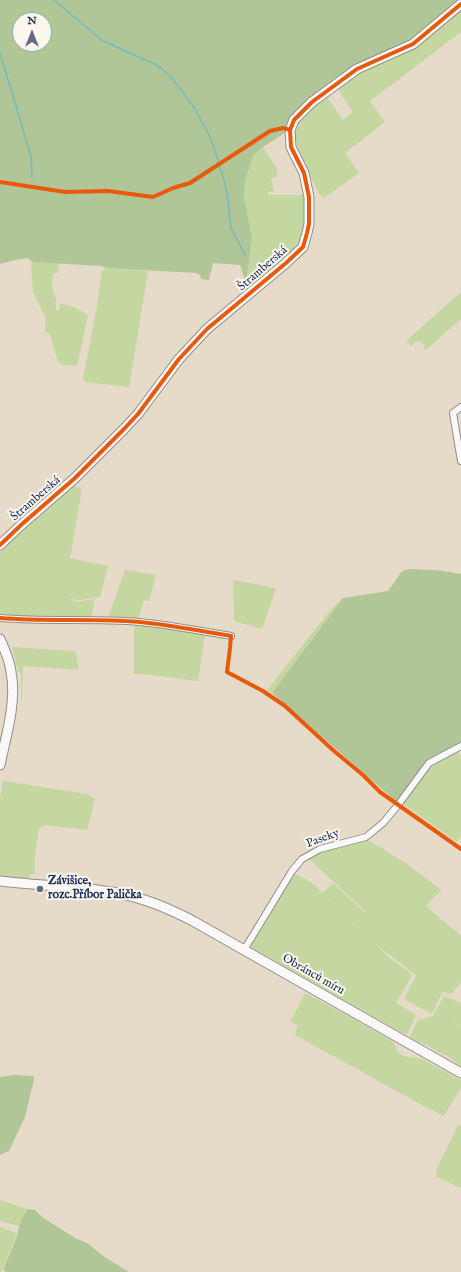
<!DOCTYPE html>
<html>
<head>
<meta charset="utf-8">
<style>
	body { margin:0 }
	#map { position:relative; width:461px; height:1272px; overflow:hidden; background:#e6dac9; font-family:"IM FELL English",serif }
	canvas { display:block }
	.north { position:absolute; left:12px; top:12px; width:40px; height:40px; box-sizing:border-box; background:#fbf7ec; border:1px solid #a1a7b3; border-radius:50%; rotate:0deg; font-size:11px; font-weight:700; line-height:16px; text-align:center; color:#1b2f5e }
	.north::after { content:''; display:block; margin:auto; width:14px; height:18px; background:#626b83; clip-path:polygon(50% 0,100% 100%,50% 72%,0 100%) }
</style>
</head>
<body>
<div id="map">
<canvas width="461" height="1272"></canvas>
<div class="north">N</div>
</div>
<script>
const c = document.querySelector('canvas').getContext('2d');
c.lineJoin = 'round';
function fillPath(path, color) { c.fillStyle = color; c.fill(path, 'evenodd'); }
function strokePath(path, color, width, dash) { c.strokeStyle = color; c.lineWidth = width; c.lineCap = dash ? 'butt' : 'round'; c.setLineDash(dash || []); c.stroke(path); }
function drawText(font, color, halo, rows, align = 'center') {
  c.font = font + ' "IM FELL English",serif'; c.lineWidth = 4; c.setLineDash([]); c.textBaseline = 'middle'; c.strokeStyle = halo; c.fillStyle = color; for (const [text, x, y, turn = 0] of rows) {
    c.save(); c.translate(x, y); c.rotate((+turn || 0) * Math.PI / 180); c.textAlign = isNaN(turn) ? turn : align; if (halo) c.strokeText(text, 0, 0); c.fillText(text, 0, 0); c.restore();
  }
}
const green = new Path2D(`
	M461 9V32L370 101 385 122 345 153 359 173 324 198 319 194C314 182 291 141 295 130 299 116 316 106 327 97L343 120 353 112 338 89 367 68 402 54 419 45Z
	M263 147 277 169V177L271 178 274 192 268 191V195H304C305 213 306 233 295 248L247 290 246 283 252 239 244 195 246 178 253 156Z
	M33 262 59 263 58 273H53L52 287 56 299V310H59L60 303C67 305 84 310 88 316L77 366 62 365 58 362 50 334 45 332 46 318 33 292 31 263Z
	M105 268 148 271 129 387 86 382 83 379 97 306 100 282 102 272Z
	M461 292V319L425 351 424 345 421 342 416 341 411 346 406 341Z
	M73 485 82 489 70 558 108 566 100 597 81 600 68 599 77 602 95 599 91 617 33 618 0 615V552L5 546Z
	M125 570 156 575 149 601 144 600 138 620 108 618Z
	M233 580 276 588 262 629 234 621Z
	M343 598 272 693 267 690 333 607Z
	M134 623 205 635 198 681 151 675 134 674Z
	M12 647 75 651 79 670 23 666 22 701 21 700V674L18 671Z
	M456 751 461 756V835L457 842 402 803 427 771 441 759Z
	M3 781 87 794 95 799 87 830 45 825 39 828 35 856V874H29V878H14L0 876V798Z
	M368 840 406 863 441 890 426 906 461 936V982L451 995 443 991 432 1014 404 999 416 975 375 944 390 958 408 971 411 975 410 979 396 1003 413 1013 416 1016 408 1032 406 1035 252 948 250 945 292 875C309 872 348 920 362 931L323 893 333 883 364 912 365 911 308 858 325 851Z
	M305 993 341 1012 392 1041 399 1053 403 1056 422 1059 461 1080V1088L444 1116 420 1104 295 1035 298 1025 290 1022Z
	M444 996 461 1003V1026L451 1021 461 1027V1067L448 1056 438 1052 427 1045 411 1039 410 1036 418 1020 433 1016Z
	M458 1125 461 1126V1188L436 1177 437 1168Z
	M0 1200 27 1209 19 1226 0 1221Z
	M0 1226 7 1230 15 1232 17 1234 1 1272H0Z`);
const forest = new Path2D(`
	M0 0H458L417 35 402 45 372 57 356 66 288 127 286 128 285 131 283 134 263 147 253 156 246 178 244 195 252 239 246 283 240 265 213 263 209 280 201 279 200 275 196 273 105 268 102 266 33 262 28 258 15 260 0 264ZM20 20H44V44H20Z
	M409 569 437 570 461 574V744L428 761 398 803 272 693 343 598 388 591 402 571Z
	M14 1075 33 1076 34 1079 25 1117 9 1151 0 1155V1077Z
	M27 1209 35 1210 42 1217 75 1238 87 1243 106 1258 129 1272H6L3 1269 17 1237 19 1226Z`);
const stream = new Path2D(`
	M54 0 103 41 157 65 172 78 195 109 211 139 224 180 228 199 231 228 245 255
	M0 53 31 156 32 177`);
const street = new Path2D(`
	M461 407 453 413 461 461
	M0 618C47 622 93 618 140 622 170 625 201 631 231 636
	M244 950 292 871 302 859 320 849 366 837 383 823 398 805 429 763 461 746`);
const secondary = new Path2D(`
	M0 545 21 525 75 478 124 429 138 414 179 359 207 329 286 263 303 247 307 233 309 224V197L304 173 291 147 290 130 294 120 312 102 357 69 413 44 461 4
	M0 639C5 650 10 661 11 672 17 701 6 736 0 765
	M0 881C40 886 82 886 122 894 147 899 170 909 193 921L461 1073`);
const cycleway = new Path2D(`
	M0 182 65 192 108 191 153 197 173 188 190 183 270 131 283 128 290 130
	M0 545 21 525 75 478 124 429 138 414 179 359 207 329 286 263 303 247 307 233 309 224V197L304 173 291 147 290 130 294 120 312 102 357 69 413 44 461 4
	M0 618C47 622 93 618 140 622 170 625 201 631 231 636L230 648 227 672 263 691 285 706 334 751 363 775 380 792 461 849`);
const markers = [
	[40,889,4,"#626b83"]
];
const streetNames = [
	["Štramberská",263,269,-41],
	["Štramberská",36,499,-41],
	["Paseky",323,839,-20],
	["Obránců míru",313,975,30]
];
const poiNames = [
	["Závišice,",48,882],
	["rozc.Příbor Palička",48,896]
];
fillPath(green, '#c4d7a1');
fillPath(forest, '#b1c697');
strokePath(stream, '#72bdbf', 1.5);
strokePath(street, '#918e8d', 8);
strokePath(secondary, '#918e8d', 11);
strokePath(street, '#fbf9f7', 6);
strokePath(secondary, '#fbf9f7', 9);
strokePath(cycleway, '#e8590c', 4);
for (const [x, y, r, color] of markers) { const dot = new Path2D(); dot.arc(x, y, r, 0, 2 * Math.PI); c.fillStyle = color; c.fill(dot); strokePath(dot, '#fbf7ec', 1.5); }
drawText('12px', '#1b2f5e', '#fbf7ec', streetNames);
drawText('bold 12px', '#1b2f5e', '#fbf7ec', poiNames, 'left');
</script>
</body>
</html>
